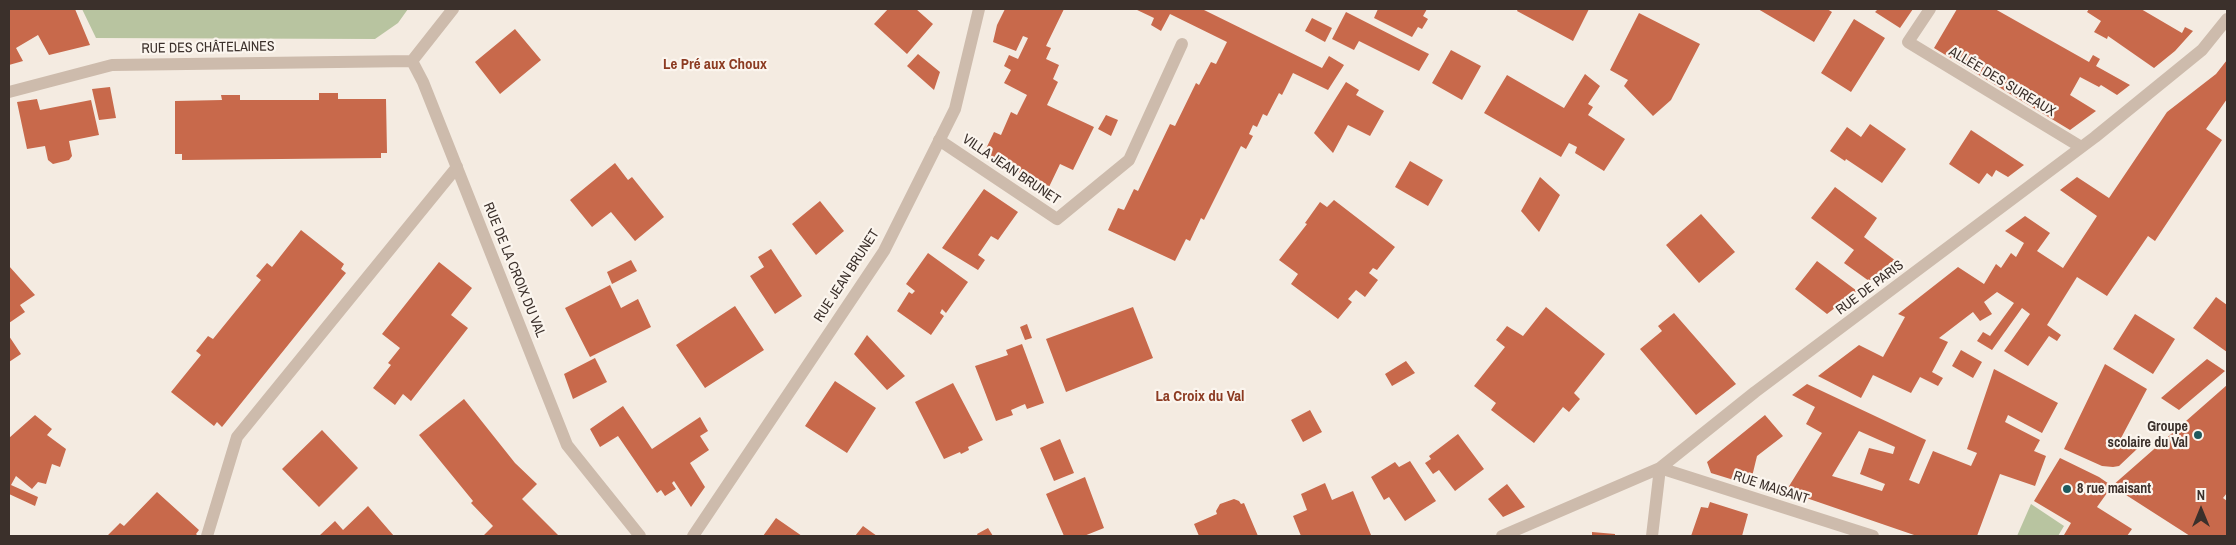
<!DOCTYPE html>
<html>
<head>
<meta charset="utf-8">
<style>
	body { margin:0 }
	#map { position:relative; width:2236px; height:545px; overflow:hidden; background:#f4ebe1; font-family:"Archivo Narrow",sans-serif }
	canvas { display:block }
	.frame { position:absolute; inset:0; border:10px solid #3b302b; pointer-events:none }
	.north { position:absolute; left:2176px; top:485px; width:50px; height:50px; -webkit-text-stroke:4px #fbf5ee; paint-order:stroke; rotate:0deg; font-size:14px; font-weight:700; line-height:20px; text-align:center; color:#3b302b }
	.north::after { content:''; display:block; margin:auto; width:18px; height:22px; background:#3b302b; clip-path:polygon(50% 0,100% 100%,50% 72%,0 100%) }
</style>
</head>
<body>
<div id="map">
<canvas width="2236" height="545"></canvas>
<div class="frame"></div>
<div class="north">N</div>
</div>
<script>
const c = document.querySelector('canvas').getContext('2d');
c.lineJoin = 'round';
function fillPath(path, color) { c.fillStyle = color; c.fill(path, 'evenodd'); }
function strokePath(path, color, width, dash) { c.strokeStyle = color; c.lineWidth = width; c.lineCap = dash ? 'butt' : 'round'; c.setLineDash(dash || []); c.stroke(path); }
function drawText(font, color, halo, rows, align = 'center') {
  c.font = font + ' "Archivo Narrow",sans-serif'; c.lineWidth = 4.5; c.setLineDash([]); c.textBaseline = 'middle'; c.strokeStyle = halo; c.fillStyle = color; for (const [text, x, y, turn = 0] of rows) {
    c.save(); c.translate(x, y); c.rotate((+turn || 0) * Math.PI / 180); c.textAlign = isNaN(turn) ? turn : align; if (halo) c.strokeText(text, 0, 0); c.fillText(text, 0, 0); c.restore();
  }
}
const green = new Path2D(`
	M82 9H408L398 23 375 39 96 38Z
	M2031 504 2064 526 2058 536H2017Z`);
const building = new Path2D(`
	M9 9H75L90 45 49 55 38 35 16 48 23 61 9 65Z
	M888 9H916L933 24 907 54 874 24Z
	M1005 9H1064L1046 46 1051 48 1046 59 1059 65 1053 79 1058 82 1047 105 1094 127 1073 170 1060 164 1049 187 983 155 994 132 1001 135 1011 112 1017 115 1027 95 1004 83 1011 70 1004 66 1009 55 1018 59 1028 38 1023 36 1016 51 993 42 997 25Z
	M1135 9H1202L1322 68 1329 56 1344 65 1328 90 1293 73 1282 95 1279 93 1267 116 1263 114 1257 127 1253 125 1249 134 1253 136 1246 149 1241 146 1204 220 1201 218 1190 241 1186 239 1175 261 1108 230 1118 208 1124 210 1134 189 1138 191 1170 124 1175 126 1196 83 1199 85 1211 62 1216 64 1227 42 1170 14 1161 31 1151 25 1154 18Z
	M1378 9H1427L1423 16 1428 19 1422 29 1418 27 1412 37 1374 18Z
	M1518 9H1589L1573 41 1517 11Z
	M1758 9H1827L1832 12 1814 42Z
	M1878 9H1913L1900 28 1875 12Z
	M1957 9H1995L2089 62 2093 55 2100 59 2096 66 2130 85 2117 95 2101 85 2099 87 2080 77 2070 95 2096 111 2070 130 1934 48Z
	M2089 9H2141L2182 33 2185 27 2193 31 2175 51 2154 68 2108 36 2107 39 2094 32 2101 21 2087 12Z
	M1346 12 1429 54 1419 71 1359 41 1354 50 1332 39Z
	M1639 13 1700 44 1671 100 1653 116 1624 86 1628 80 1610 70Z
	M1312 18 1332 28 1325 42 1305 31Z
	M1854 19 1885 38 1851 92 1821 73Z
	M515 29 541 60 500 94 475 62Z
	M1451 50 1481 66 1462 100 1432 83Z
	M918 54 940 72 934 90 907 66Z
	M2227 60V99L2206 129 2222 140 2155 241 2148 236 2107 296 2077 277 2047 325 2061 335 2057 341 2049 336 2028 366 2004 351 2030 314 2022 308 1992 350 1977 341 1983 332 1990 336 2014 303 1997 292 1984 302 1992 314 1980 321 1973 312 1939 338 1948 342 1932 372 1943 378 1938 386 1920 377 1911 393 1873 375 1861 398 1818 376 1859 345 1883 357 1905 317 1898 314 1958 267 1984 284 1996 264 2001 268 2011 253 2016 257 2024 243 2005 231 2025 216 2050 233 2037 251 2063 268 2097 216 2060 190 2077 177 2109 198 2167 112 2216 74Z
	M1585 74 1600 86 1588 104 1593 107 1588 115 1625 139 1604 171 1575 153 1577 147 1569 143 1561 157 1484 113 1507 75 1564 108Z
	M1346 82 1359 90 1356 95 1384 111 1370 136 1348 125 1333 153 1314 133Z
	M110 87 116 118 99 120 92 89Z
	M319 93H338V99H386L387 153H381V158L182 160V154H175V101L222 100 221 95H240V100H319Z
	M37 99 40 110 91 100 99 135 69 141 72 156 69 160 53 164 48 160 45 146 27 149 17 102Z
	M1106 115 1118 120 1111 136 1098 129Z
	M1870 124 1906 149 1882 183 1846 159 1845 161 1830 151 1847 127 1861 137Z
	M1971 130 2024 165 2008 177 1996 170 1992 177 1987 173 1979 184 1949 164Z
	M1410 161 1443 180 1428 206 1395 187Z
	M615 163 628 180 632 177 664 217 635 241 611 212 592 227 570 200Z
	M1540 177 1560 195 1539 232 1521 211Z
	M1835 187 1877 218 1864 237 1896 261 1869 281 1844 263 1854 250 1811 218Z
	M984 189 1018 212 998 240 991 236 978 255 985 260 978 270 942 248Z
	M1334 200 1395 247 1377 270 1373 268 1369 273 1378 280 1365 297 1356 290 1348 299 1352 302 1338 319 1291 284 1298 274 1279 260 1307 224 1305 223 1320 202 1327 207Z
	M820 201 844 231 816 255 792 224Z
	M1701 214 1735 252 1699 283 1666 245Z
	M301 230 344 264 341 269 346 273 222 427 217 422 214 426 171 392 201 355 196 351 208 336 213 339 261 280 256 276 267 263 272 267Z
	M771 249 802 296 775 314 750 276 764 267 758 257Z
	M928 253 968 282 946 313 942 309 940 313 944 316 931 335 897 311 909 292 912 294 915 291 906 284Z
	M631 260 637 271 612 284 607 272Z
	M1817 261 1857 291 1827 314 1795 289Z
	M439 262 472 288 451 315 468 328 411 401 403 394 395 405 373 388 391 365 388 363 400 348 382 334Z
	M9 266 35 295 20 305 25 312 9 323Z
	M610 285 621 308 638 299 651 327 590 357 565 308Z
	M2216 297 2227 305V352L2193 328Z
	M735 306 764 350 705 388 676 345Z
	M1133 307 1153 358 1066 392 1046 339Z
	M1546 307 1605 354 1574 393 1580 399 1569 412 1563 407 1534 443 1491 410 1496 403 1474 386 1505 347 1496 340 1507 326 1523 336Z
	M1674 313 1736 384 1696 415 1640 349 1662 331 1658 326Z
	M2135 314 2175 339 2153 374 2113 349Z
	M1027 324 1032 338 1025 340 1020 327Z
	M867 335 905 376 887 390 854 354Z
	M9 336 21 354 9 362Z
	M1022 344 1044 403 1027 409 1025 404 1011 410 1013 415 996 421 975 366 1008 355 1006 350Z
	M1961 350 1982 362 1973 378 1952 366Z
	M595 358 607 382 573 399 564 374Z
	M2207 359 2225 371 2179 410 2161 398Z
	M1406 361 1415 373 1392 386 1385 374Z
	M2105 364 2147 389 2120 440 2137 449 2119 466 2113 467 2102 466 2064 449Z
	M1994 369 2058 403 2042 433 2008 415 2005 422 2040 440 2034 451 2046 456 2035 486 2000 474 1977 536H1917L1786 491 1822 433 1806 424 1815 407 1792 395 1807 384 1926 440 1909 480 1919 484 1933 451 1971 466 1977 453 1967 449ZM1859 431 1895 447 1893 454 1869 448 1860 474 1885 484 1882 491 1832 476Z
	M835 381 876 408 847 453 805 426Z
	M953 383 983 440 968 447 969 450 961 454 960 452 944 459 915 402Z
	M2227 385V493L2223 498 2227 501V536H2190L2112 486Z
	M464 399 515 463 537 484 522 499 559 536H483L493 526 471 503 473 501 419 435Z
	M623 406 652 449 700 417 708 431 700 436 709 450 690 463 705 487 691 507 674 481 672 483 676 489 665 496 661 490 657 493 618 436 600 447 590 429Z
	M1310 410 1322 432 1303 442 1291 420Z
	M35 415 52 429 47 435 66 449 60 467 52 464 46 484 38 482 32 489 16 476 11 485 38 497 35 506 9 494V438Z
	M1765 415 1783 436 1757 456 1750 485 1711 473 1707 462Z
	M322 430 358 468 319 507 282 469Z
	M1458 434 1484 469 1455 491 1439 470 1433 474 1425 463 1431 459 1429 456Z
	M1060 439 1074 473 1054 481 1040 448Z
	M2060 458 2099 477 2112 486 2097 507 2132 529 2127 536H2066L2064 535 2071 523 2034 501Z
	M1410 461 1436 501 1405 521 1389 497 1384 500 1371 477 1395 462 1399 467Z
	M1085 477 1104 528 1084 536H1064L1046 494Z
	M1325 483 1332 500 1353 491 1371 535 1301 536 1293 516 1307 510 1301 494Z
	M1507 484 1525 507 1503 517 1488 499Z
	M157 492 199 530 196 534 198 536H107L120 523 124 526Z
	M1234 499 1239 501 1241 504 1244 503 1258 536H1199L1194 524 1217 514 1216 511 1220 504Z
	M1710 502 1748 514 1742 536H1691L1701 507 1708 508Z
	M368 506 394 536H319L335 521 343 530Z
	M776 518 802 536H763Z
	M863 526 877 536H855Z
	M988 528 993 536H978L977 534Z
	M1592 532 1615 534V536H1592Z`);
const service = new Path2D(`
	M1930 9 1908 42 2081 147
	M939 140 1057 219 1129 160 1182 44
	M207 536 237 437 457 167`);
const minor = new Path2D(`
	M412 61 423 82 567 445 640 536
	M412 61 453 9
	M9 92 112 65 412 61
	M693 536 884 251 955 109 979 9
	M1502 536 1660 468 1755 392 2095 137 2202 50 2227 19
	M1652 536 1660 468 1873 536`);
const markers = [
	[2198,435,5,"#1f5a5e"],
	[2067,489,5,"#1f5a5e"]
];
const streetNames = [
	["RUE DES CHÂTELAINES",208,48,-1],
	["ALLÉE DES SUREAUX",2002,82,31],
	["VILLA JEAN BRUNET",1011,170,34],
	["RUE DE LA CROIX DU VAL",514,270,68],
	["RUE JEAN BRUNET",847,276,-57],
	["RUE DE PARIS",1870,288,-37],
	["RUE MAISANT",1771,488,18]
];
const poiNames = [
	["Groupe",2188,427],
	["scolaire du Val",2188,443],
	["8 rue maisant",2077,489,"left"]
];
const neighbourhoodNames = [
	["Le Pré aux Choux",715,65],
	["La Croix du Val",1200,397]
];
fillPath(green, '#b8c4a0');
fillPath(building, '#c8694b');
strokePath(service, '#cdbbac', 12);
strokePath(minor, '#cdbbac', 12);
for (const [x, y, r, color] of markers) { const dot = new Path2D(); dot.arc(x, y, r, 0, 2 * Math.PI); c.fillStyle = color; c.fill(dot); strokePath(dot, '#fbf5ee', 2); }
drawText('14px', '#3b302b', '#fbf5ee', streetNames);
drawText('bold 14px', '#3b302b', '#fbf5ee', poiNames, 'right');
drawText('bold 15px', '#8c3b22', '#fbf5ee', neighbourhoodNames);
</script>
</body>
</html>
